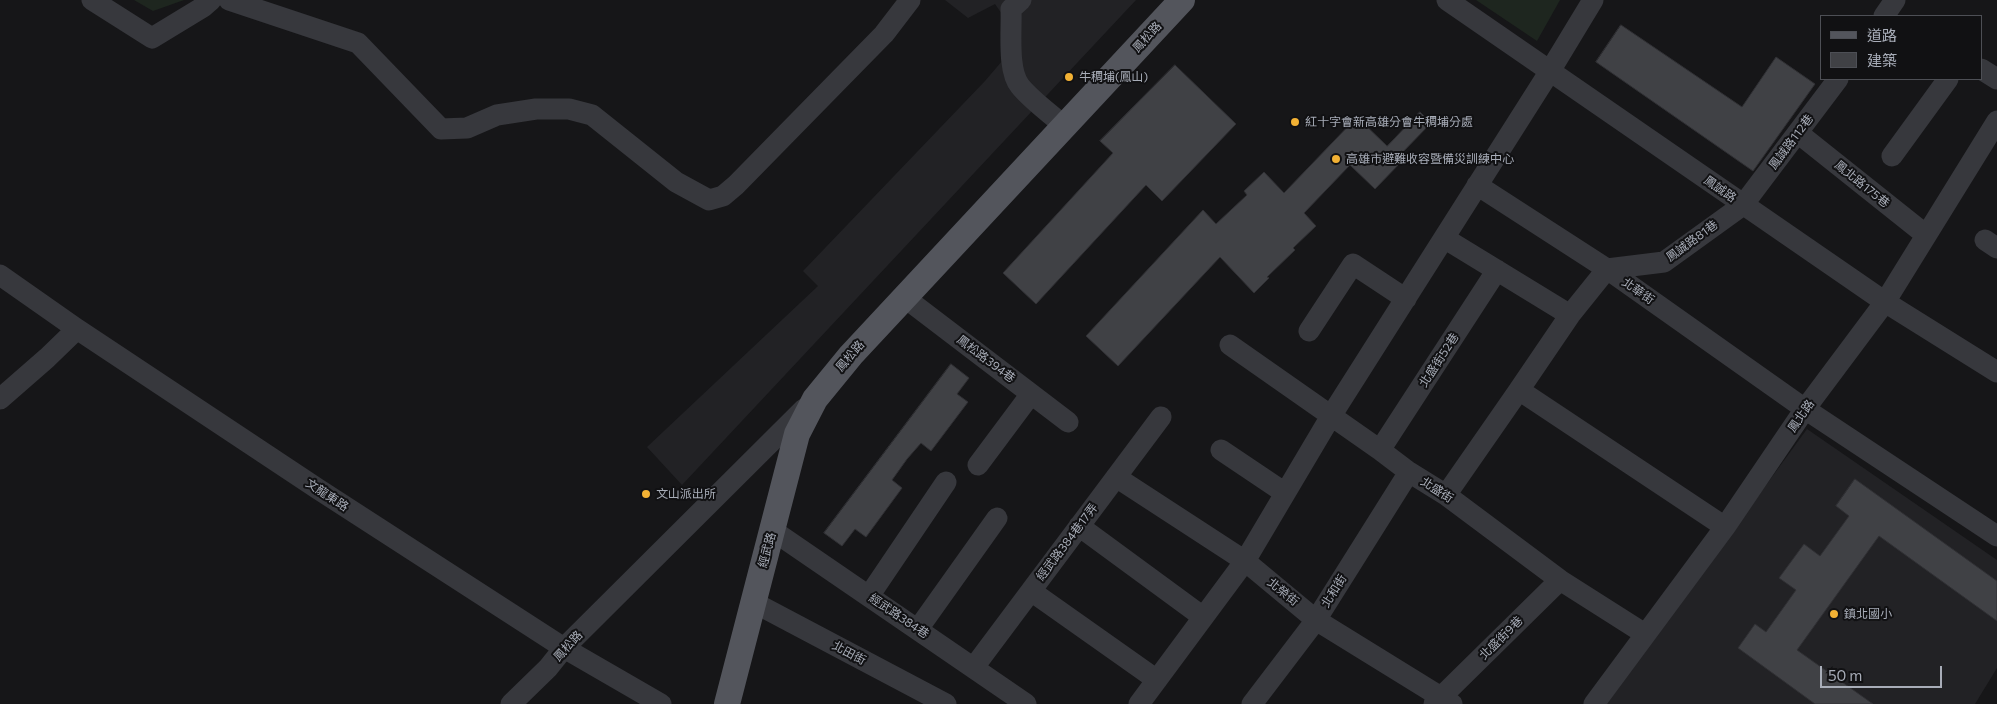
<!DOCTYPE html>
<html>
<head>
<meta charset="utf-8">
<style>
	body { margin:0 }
	#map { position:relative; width:1997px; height:704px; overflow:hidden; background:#161618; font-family:Commissioner,"Noto Sans TC",sans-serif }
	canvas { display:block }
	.legend { position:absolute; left:1820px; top:15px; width:162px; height:65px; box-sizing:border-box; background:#111113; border:1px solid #4d4f55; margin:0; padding:6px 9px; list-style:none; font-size:15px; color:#a8adb8 }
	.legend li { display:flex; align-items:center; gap:10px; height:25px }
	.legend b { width:25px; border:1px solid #4d4f55 }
	.scale { position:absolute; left:1820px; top:666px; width:122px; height:22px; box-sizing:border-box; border:2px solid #a8adb8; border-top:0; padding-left:6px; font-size:15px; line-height:18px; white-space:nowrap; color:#a8adb8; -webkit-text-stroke:4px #111113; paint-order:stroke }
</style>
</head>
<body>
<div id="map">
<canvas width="1997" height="704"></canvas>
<ul class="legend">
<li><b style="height:6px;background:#53555c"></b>道路</li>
<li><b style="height:14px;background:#404145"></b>建築</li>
</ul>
<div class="scale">50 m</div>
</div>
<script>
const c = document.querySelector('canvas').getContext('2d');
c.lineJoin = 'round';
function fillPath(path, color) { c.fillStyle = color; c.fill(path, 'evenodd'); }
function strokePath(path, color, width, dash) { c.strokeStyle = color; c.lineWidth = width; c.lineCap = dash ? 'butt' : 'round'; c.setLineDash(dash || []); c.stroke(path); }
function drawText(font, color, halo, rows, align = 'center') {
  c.font = font + ' Commissioner,"Noto Sans TC",sans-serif'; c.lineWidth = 4; c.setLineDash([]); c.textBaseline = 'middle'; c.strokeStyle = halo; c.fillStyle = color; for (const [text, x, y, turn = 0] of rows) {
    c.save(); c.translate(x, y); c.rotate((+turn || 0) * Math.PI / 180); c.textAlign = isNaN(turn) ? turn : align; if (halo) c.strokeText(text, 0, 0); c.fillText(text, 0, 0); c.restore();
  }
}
const built = new Path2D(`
	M945 0H1136L682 485 647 447 818 286 803 271 985 81 1020 40 995 4 968 18Z
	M1807 429 1997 560V668L1975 704H1606Z`);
const green = new Path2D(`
	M134 0H184L153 11Z
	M1476 0H1560L1537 41Z`);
const building = new Path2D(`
	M1621 25 1742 107 1776 57 1815 84 1753 171 1596 62Z
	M1175 65 1236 124 1162 201 1146 185 1036 304 1003 273 1113 153 1100 141Z
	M1420 112 1431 123 1398 157 1402 161 1375 189 1350 165 1304 213 1316 226 1293 248 1295 250 1267 277 1269 278 1254 293 1220 257 1118 366 1086 336 1203 210 1216 224 1247 195 1244 191 1264 172 1284 193 1357 117 1387 146Z
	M951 364 969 378 957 394 968 402 931 451 921 443 907 459 892 480 902 488 866 537 855 529 842 546 824 533Z
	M1855 479 1997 581V621L1879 536 1797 650 1873 704H1815L1738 648 1755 624 1766 632 1796 590 1779 578 1804 544 1820 556 1849 516 1836 506Z`);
const minor = new Path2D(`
	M92 0 152 38 203 7 211 0
	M229 0 358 43 441 129 467 128 497 115 536 109H569L592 115 676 182 709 200 723 196 736 185 884 34 910 0
	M1021 0 1011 9C1012 30 1007 70 1020 86 1031 100 1051 114 1064 126
	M1447 0 1885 302 1997 372
	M1884 16 1895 0
	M1981 69 1997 79
	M1798 133 1926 235
	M1892 156 1948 79
	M1477 185 1607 269 1664 262 1743 205 1838 79
	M1444 238 1570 315
	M1985 240 1997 248
	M0 275 77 329 318 489 564 648 661 704
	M904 297 1068 422
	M1309 331 1353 264 1406 299
	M1230 345 1380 450 1409 472 1446 495 1560 580 1645 634
	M0 399 47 358 77 329
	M1221 450 1285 493
	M1380 450 1497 270
	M978 465 1031 394
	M1116 477 1245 561 1316 620 1452 704
	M1446 495 1519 390
	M1079 526 1203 617
	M1725 527 1519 390 1570 315 1607 269 1805 409 1997 536
	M772 530 1026 704
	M1031 591 1157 680
	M869 596 946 482
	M753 602 946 704
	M918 629 997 518
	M974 667 1161 417
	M511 704 548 668 564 648 804 409
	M1139 704 1245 561 1331 416 1550 71 1593 0
	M1252 704 1316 620 1409 472
	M1434 704 1560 580
	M1594 704 1725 527 1805 409 1885 302 1997 121`);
const major = new Path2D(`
	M727 704 797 434 815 399 851 355 1182 0`);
const markers = [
	[1069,77,5,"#f2b134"],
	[1295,122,5,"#f2b134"],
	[1336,159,5,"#f2b134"],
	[646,494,5,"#f2b134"],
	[1834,614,5,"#f2b134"]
];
const streetNames = [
	["鳳松路",1147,37,-47],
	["鳳誠路112巷",1791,142,-53],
	["鳳北路175巷",1862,184,39],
	["鳳誠路",1720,189,35],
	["鳳誠路81巷",1692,241,-36],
	["北華街",1638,291,35],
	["鳳松路",850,356,-49],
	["鳳松路394巷",986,359,37],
	["北盛街52巷",1439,360,-57],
	["鳳北路",1801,416,-55],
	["北盛街",1437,490,33],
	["文龍東路",327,495,33],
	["經武路384巷17弄",1067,542,-53],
	["經武路",767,550,-75],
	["北和街",1334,591,-58],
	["北榮街",1283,592,39],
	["經武路384巷",899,616,34],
	["北盛街9巷",1501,638,-45],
	["鳳松路",568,646,-47],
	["北田街",849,653,28]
];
const poiNames = [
	["牛稠埔(鳳山)",1079,77],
	["紅十字會新高雄分會牛稠埔分處",1305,122],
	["高雄市避難收容暨備災訓練中心",1346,159],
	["文山派出所",656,494],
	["鎮北國小",1844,614]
];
fillPath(built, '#222225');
fillPath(green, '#1e261f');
fillPath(building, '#404145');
strokePath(building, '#303034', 1);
strokePath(minor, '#37383d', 21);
strokePath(major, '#53555c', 26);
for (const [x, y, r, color] of markers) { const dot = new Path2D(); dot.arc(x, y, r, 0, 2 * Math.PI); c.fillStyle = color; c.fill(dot); strokePath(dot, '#111113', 2); }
drawText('12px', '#a8adb8', '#111113', streetNames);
drawText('12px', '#a8adb8', '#111113', poiNames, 'left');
</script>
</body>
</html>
